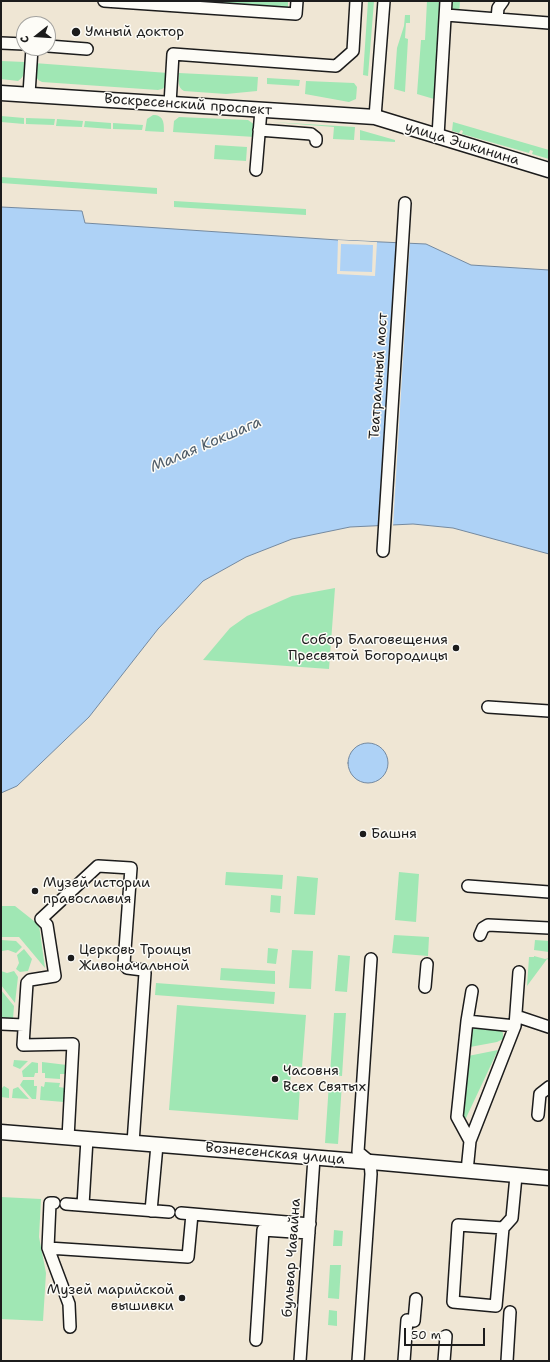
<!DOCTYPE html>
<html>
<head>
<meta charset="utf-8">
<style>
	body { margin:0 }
	#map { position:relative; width:550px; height:1362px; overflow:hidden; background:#efe6d4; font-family:"Shantell Sans",sans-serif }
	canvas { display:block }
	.frame { position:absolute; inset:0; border:2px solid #1c1c1c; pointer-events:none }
	.north { position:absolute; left:16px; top:16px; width:40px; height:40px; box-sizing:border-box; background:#fdfcf7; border:1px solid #a3a29f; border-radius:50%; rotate:253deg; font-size:11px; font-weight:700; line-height:16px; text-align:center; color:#1c1c1c }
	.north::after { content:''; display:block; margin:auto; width:14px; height:18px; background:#1c1c1c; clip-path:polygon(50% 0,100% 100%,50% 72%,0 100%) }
	.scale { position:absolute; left:404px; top:1328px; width:81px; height:18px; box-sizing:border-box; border:2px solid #1c1c1c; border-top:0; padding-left:5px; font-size:12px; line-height:14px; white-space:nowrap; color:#1c1c1c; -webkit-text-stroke:3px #fdfcf7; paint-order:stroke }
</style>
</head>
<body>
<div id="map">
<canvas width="550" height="1362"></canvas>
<div class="frame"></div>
<div class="north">С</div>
<div class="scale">50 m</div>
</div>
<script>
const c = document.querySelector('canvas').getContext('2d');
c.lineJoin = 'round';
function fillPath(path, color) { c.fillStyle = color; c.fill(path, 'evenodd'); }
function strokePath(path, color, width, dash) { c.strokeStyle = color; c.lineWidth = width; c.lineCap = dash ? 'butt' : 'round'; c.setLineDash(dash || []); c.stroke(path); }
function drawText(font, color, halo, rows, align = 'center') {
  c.font = font + ' "Shantell Sans",sans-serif'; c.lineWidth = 3; c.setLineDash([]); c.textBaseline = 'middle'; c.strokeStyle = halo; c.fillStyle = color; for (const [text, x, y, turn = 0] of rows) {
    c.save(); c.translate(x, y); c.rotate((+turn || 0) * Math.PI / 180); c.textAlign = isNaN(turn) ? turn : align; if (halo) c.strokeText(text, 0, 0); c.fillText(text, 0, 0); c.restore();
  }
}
const green = new Path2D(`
	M216 1H288V8L216 4Z
	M368 1H374L368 76 363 75Z
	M427 1H440L434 99 417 94 421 40H425Z
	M450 1H460L459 15 449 10Z
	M405 15H410V23H406L405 38 408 39 405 92 394 89 397 48 404 26Z
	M1 61 25 62C24 70 26 76 18 81L1 79Z
	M34 63 168 73 166 86 162 89 158 90 42 82C33 78 34 72 34 63Z
	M179 73 258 77 257 91 226 94 184 91C177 87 179 81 179 73Z
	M267 78 300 80 299 86 267 84Z
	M306 81 354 83 357 87 356 99 349 102 305 94Z
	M153 115C164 115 164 123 164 132L145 131 147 119Z
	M1 116 24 118V124L1 122Z
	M179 117 248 120 255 125V137L173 132 174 121Z
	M26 118 55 119 54 125 26 124Z
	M57 119 83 121 82 127 56 126Z
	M85 121 111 123V129L84 127Z
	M272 122 355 127 354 140 333 139 334 127Z
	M453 122 549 150V159L532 154 533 151 530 150 529 153 462 134 463 131 461 130 459 133 452 131Z
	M113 123 143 125 142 130 113 129Z
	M360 130 395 140V142L360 140Z
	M215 145 247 147 246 161 214 159Z
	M1 177 157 188V194L1 183Z
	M174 201 306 209V215L174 207Z
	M335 588 329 669 203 660 230 628 247 616 292 596Z
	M226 872 283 875 282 889 225 885Z
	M399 872 419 874 416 922 395 920Z
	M297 876 318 878 315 915 294 914Z
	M271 895 281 896 280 913 270 912Z
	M1 906H15L39 925 45 968 19 937H1Z
	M394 935 429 937 428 956 392 953Z
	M1 940 16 941 22 947 16 953 8 950 2 951 1 950Z
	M535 940 549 941V952L534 950Z
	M268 948 278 949 276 964 267 963Z
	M24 949 32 959 28 971 20 972 16 969 19 963 17 955Z
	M292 950 313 951 311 989 289 988Z
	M338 955 350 956 347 992 335 991Z
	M534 956 545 959 549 958V960L547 959 527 986 529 957H534Z
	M221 968 275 971V984L220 980Z
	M1 971 7 973 14 971 18 977 15 1003 1 985Z
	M156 983 275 992 274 1004 155 995Z
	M1 990 14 1006 13 1019 1 1018Z
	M177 1005 306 1015 302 1067 292 1066 290 1084V1086L300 1087 298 1120 169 1110Z
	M334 1013H346L342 1076 330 1075Z
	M475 1027 500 1028 503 1033V1039L497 1042 470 1047 471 1032Z
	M498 1050 466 1118 460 1117 468 1056Z
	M14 1060 28 1061 20 1069 13 1066Z
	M32 1062 38 1063V1073H35L34 1077H23L22 1071Z
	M42 1062 67 1065 66 1074H60V1079L45 1078V1073H42Z
	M23 1080H34V1086H37L36 1099H32L20 1085Z
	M45 1082 60 1083 59 1087 65 1088 64 1102 40 1100 41 1086 44 1087Z
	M329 1083H342L338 1144 325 1143Z
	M4 1086 9 1089V1098L1 1097V1089Z
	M18 1087 29 1099 12 1098 13 1089Z
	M1 1197 41 1199 39 1237 46 1273 43 1321 1 1319Z
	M334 1230 343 1231 342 1246H333Z
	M330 1265H341L339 1299 328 1298Z
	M329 1310 337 1311V1326L328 1325Z`);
const water = new Path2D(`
	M1 207 82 211 85 223 338 240 426 244 471 265 549 270V554L453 528 413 524 350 527 292 539 246 557 203 581 158 629 89 717 17 786 1 793Z
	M348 763a20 20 0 1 1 40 0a20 20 0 1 1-40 0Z`);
const pier = new Path2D(`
	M338 240 377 242 375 276 337 274ZM341 244 373 245 372 272 340 271Z
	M396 241H410L393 527H378Z`);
const minor = new Path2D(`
	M104 1 296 14 297 1
	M446 15 549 23
	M497 19 498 8 503 1
	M1 43 24 44
	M48 46 87 49
	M29 94 32 48
	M170 104 173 54 336 66 353 51 356 1
	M375 117 384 1
	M259 130 311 134 316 138V141
	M438 136 446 1
	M256 170 261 110
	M383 551 405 203
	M488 707 549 711
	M468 886 549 892
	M480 935 483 928 488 925 549 928
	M425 987 427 964
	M516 1016 549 1027
	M467 1021 515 1026
	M1 1024 24 1025
	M538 1115 540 1094 549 1087
	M68 1138 73 1044 23 1045 27 983 30 980 55 976 47 925 41 919 98 866 131 868 124 963 127 968 143 970 145 973 133 1143
	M470 1141 457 1117 467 1021 472 991
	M467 1171 470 1141 515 1026 519 972
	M54 1203H50L48 1248 188 1257 192 1214
	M66 1204 169 1212
	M83 1205 87 1139
	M151 1211 157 1145
	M181 1213 310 1224
	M503 1228 496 1306 453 1302 458 1225 503 1228 512 1218 516 1176
	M48 1248 69 1304 70 1327
	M256 1340 263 1230 309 1233
	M300 1361 314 1158
	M358 1361 371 1174 370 1162 358 1152 371 959
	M404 1361 407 1320 414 1321 416 1299
	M444 1361 446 1336
	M507 1361 510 1312`);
const major = new Path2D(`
	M1 93 375 117 549 170
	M1 1132 383 1163 549 1178`);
const markers = [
	[76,32,5,"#1c1c1c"],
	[456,648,4,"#1c1c1c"],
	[363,834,4,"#1c1c1c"],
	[35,891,4,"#1c1c1c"],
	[71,958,4,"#1c1c1c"],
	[275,1079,4,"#1c1c1c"],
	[182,1298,4,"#1c1c1c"]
];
const poiNames = [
	["Умный доктор",85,32],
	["Собор Благовещения",448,640,"right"],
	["Пресвятой Богородицы",448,656,"right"],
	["Башня",371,834],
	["Музей истории",43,883],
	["православия",43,899],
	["Церковь Троицы",79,950],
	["Живоначальной",79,966],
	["Часовня",283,1071],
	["Всех Святых",283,1087],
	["Музей марийской",174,1290,"right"],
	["вышивки",174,1306,"right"]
];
const streetNames = [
	["Воскресенский проспект",188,105,4],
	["улица Эшкинина",462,144,17],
	["Театральный мост",379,376,-86],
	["Вознесенская улица",275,1154,5],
	["бульвар Чавайна",292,1258,-86]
];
const waterNames = [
	["Малая Кокшага",206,445,-23]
];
fillPath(green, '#a0e7b4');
fillPath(water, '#aed2f6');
strokePath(water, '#74899f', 1);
fillPath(pier, '#efe6d4');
strokePath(minor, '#1c1c1c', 14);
strokePath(major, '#1c1c1c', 17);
strokePath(minor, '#fdfcf7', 11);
strokePath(major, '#fdfcf7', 14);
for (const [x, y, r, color] of markers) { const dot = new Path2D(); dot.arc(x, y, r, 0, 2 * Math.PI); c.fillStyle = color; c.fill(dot); strokePath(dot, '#fdfcf7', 1.5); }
drawText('14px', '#1c1c1c', '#fdfcf7', poiNames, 'left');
drawText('14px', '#1c1c1c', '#fdfcf7', streetNames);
drawText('italic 15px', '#4f5c68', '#fdfcf7', waterNames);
</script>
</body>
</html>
